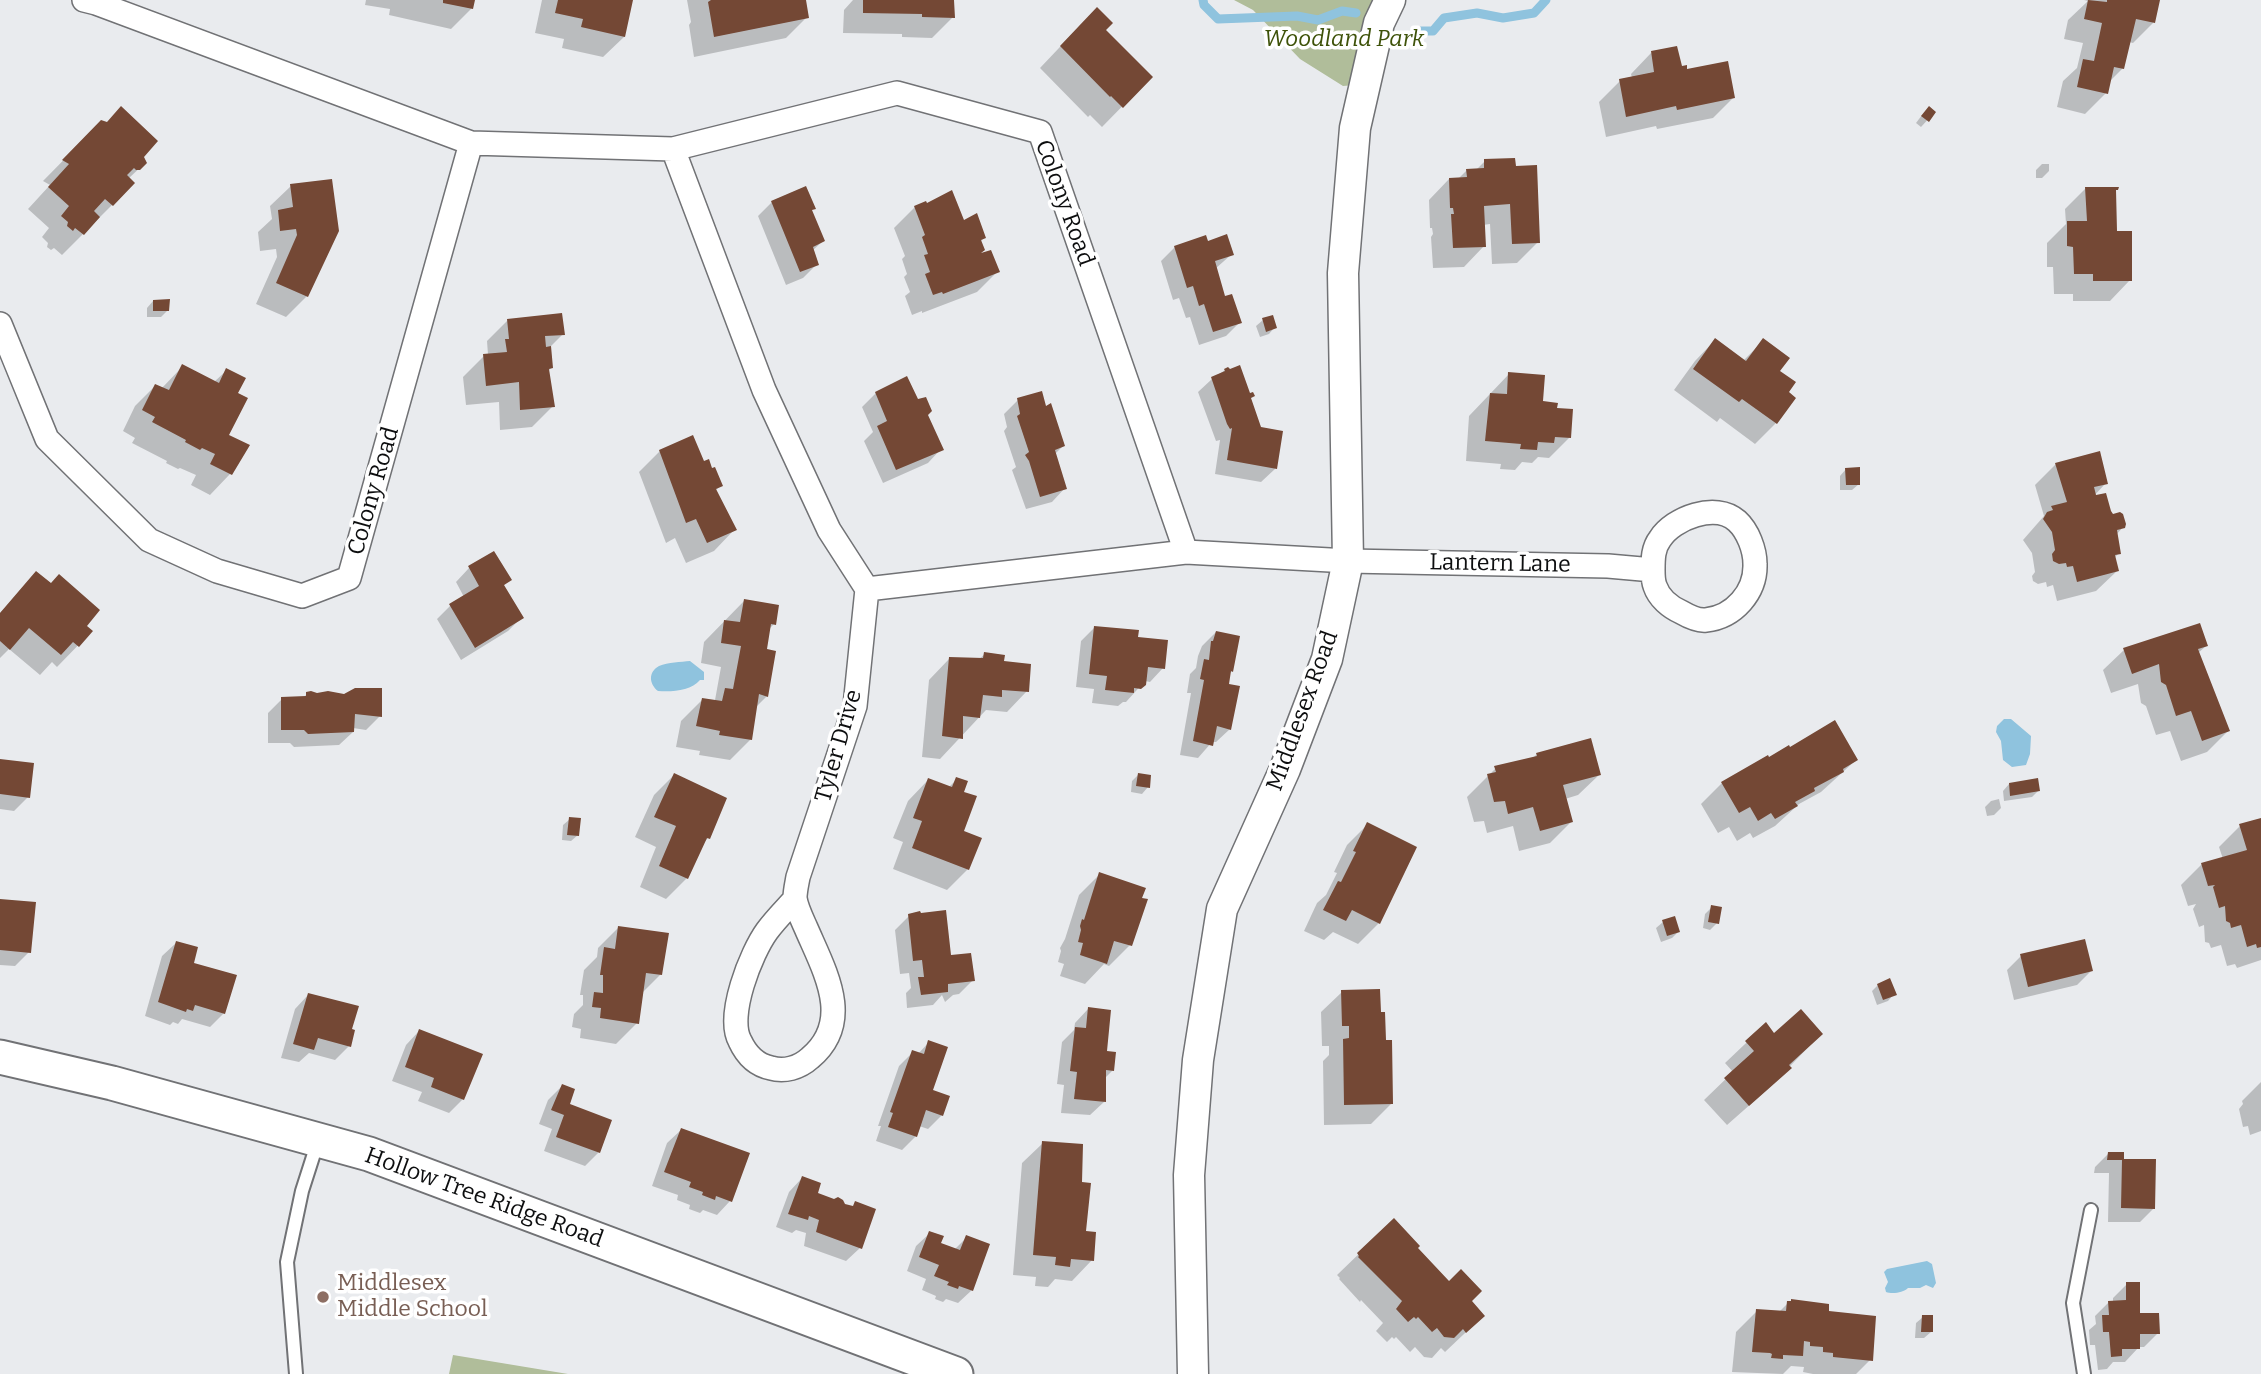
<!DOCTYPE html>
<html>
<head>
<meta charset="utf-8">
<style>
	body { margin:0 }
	canvas { display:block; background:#e9ebee }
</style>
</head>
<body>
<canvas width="2261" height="1374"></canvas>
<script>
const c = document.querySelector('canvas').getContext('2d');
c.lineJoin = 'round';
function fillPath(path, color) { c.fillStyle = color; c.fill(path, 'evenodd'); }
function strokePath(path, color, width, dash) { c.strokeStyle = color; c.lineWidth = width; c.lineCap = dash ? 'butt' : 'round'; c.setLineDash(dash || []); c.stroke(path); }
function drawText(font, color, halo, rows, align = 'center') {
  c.font = font + ' Bitter,serif'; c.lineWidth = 7; c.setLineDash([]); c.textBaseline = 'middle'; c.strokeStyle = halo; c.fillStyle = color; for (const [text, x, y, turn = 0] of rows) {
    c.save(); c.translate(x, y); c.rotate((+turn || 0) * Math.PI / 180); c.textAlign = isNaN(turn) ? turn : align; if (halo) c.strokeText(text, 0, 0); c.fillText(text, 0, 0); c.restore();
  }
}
const green = new Path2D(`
	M1234 0H1406L1367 84 1343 86 1300 59 1253 10Z
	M453 1355 568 1374H449Z`);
const water = new Path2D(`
	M690 661 704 672V680H700C691 691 672 692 658 691 649 684 648 672 659 666 668 662 681 662 690 661Z
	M2004 719H2011L2031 736 2030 754 2026 765 2012 767 2003 760 2001 741 1996 732 1997 726Z
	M1927 1261 1932 1264 1936 1283 1933 1288 1926 1285 1920 1288H1908C1903 1293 1892 1294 1886 1292L1885 1288 1888 1282 1884 1272 1887 1269Z`);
const shadow = new Path2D(`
	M366 0H473L472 8 451 29 389 15 390 9 365 5Z
	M542 0H631L624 37 603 57 562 48 564 39 535 33Z
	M687 0H804L807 17 786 38 694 57 689 25 691 22Z
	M853 0H952L953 17 932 38 902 37V34L843 33 844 10Z
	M2084 0H2159L2153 23 2133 43 2129 42 2123 68 2109 82 2106 93 2085 114 2057 107 2063 81 2077 68 2083 43 2064 39 2068 20 2088 1Z
	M1076 30H1103L1151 77 1102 127 1090 115 1088 117 1040 68Z
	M1651 53 1733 98 1713 118 1657 129 1656 126 1606 137 1599 102 1620 81 1632 78 1631 74Z
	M1934 113 1921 127 1916 123 1922 115Z
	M101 122 142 156 145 163 128 179 112 205 62 255 54 248 51 250 47 247 48 243 42 237 49 228 28 209 50 185 43 181Z
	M1485 161 1538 242 1517 263 1492 264 1490 224 1483 225 1484 246 1464 267 1433 268 1431 237 1433 234 1432 228H1430L1429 200 1449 179H1458L1467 170H1476Z
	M2042 164H2049V171L2042 178H2036V170Z
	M291 186 307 296 286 317 256 304 277 257 276 249 260 251 258 232 272 219 270 206Z
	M2086 188 2117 189 2115 191V232L2130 280 2110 301H2073V294H2054L2053 267H2047V243L2066 224 2065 209Z
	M936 201 984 238 980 242 978 255 998 271 977 292 922 313V311L912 315 905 296 910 292 904 277 907 274 902 259 905 256 894 228 915 207Z
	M772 202 810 211 823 241 812 251 817 264 803 278 786 285 758 216Z
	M1206 243 1232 254 1215 269 1224 299 1240 322 1226 336 1199 345 1190 317 1186 318 1179 298 1173 300 1161 261 1175 247Z
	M153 301 168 310 161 317H147V308Z
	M508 320 563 334 549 348 551 368 548 371 553 406 532 427 500 430 499 402 466 405 463 377 484 356 488 355 487 341Z
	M1263 320 1275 327 1269 334 1260 337 1256 326Z
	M1715 340 1743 361 1763 341 1787 393 1776 423 1755 444 1720 418 1717 422 1674 390 1695 361Z
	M183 366 214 382 227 370V436L230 474 210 495 191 485 196 475 180 468 178 469 166 463 167 461 132 443 135 438 123 431 135 406 155 386 161 389Z
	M1225 370 1249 399 1275 469 1261 482 1215 474 1220 440 1216 441 1198 392 1212 379Z
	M1509 374 1541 403 1555 410 1570 437 1549 458 1538 457 1532 463 1522 462 1515 470 1500 469 1501 464 1466 461 1469 416Z
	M876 393 917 401 941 449 928 463 883 483 864 441 873 432 862 407Z
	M1018 400 1045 409 1063 446 1055 454 1065 488 1052 502 1026 509 1012 470 1016 467 1004 431 1007 427 1004 414Z
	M660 451 703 463 721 485 715 491 734 530 714 551 686 563 675 538 666 543 639 472Z
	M2056 464 2106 483 2092 498 2124 526 2116 535 2119 553 2114 558 2117 571 2096 591 2057 601 2053 585 2047 587 2046 582 2038 584 2033 581 2032 576 2035 572 2032 553 2023 540 2044 516 2035 485Z
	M1846 469 1859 484 1852 490H1840V476Z
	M469 568 510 580 503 586 522 617 508 631 461 660 437 619 450 606 464 597 456 582Z
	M36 574 91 632 57 667 52 662 40 675 9 649 0 658V613Z
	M744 601 774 624 768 630 765 651 767 696 755 708 751 739 730 760 699 755 700 751 676 747 681 721 702 700 713 702 715 700 721 667 701 663 704 642Z
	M1095 627 1136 639 1163 668 1150 682 1145 681 1126 702H1123L1118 706 1092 703 1094 689 1076 687 1081 641Z
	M1216 632 1232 671 1229 674 1227 685 1230 729 1216 742H1212L1198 758 1180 755 1191 693H1187L1190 674 1196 668 1198 656 1202 646Z
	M2206 646 2197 654 2228 731 2207 752 2181 761 2170 731 2156 735 2146 706 2141 703 2138 684 2111 693 2103 670 2124 650Z
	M985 654 1003 663 1027 691 1007 712 986 710 940 759 922 757 929 680 949 659 978 660Z
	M307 694 380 716 366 730 353 728V732L339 745 294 747 290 743H268V713L282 699 303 698Z
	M1589 740 1599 775 1578 795 1565 799 1571 822 1550 843 1519 851 1513 826 1487 833 1484 821 1474 822 1467 797 1496 768 1532 759 1536 755Z
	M1856 760 1821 792 1799 804 1775 826 1753 838 1750 833 1737 841 1729 827 1718 833 1701 804 1722 783Z
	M0 761 28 797 14 811 0 809Z
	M674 775 708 838 703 843 687 878 666 899 640 887 656 847 635 837 654 795Z
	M1138 775 1148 787 1142 794 1131 792 1132 781Z
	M957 779 961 793 962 832 968 869 947 890 893 869 903 842 893 838 908 801 928 780 948 788Z
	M2009 784 2038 791 2032 797 2004 801 2003 791Z
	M1999 799 2001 808 1994 815 1987 816 1985 807 1991 801Z
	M570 819 578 835 571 841 562 840 563 825Z
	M2261 819V960L2237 968 2235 964 2227 966 2221 945 2211 948 2209 943 2205 942 2204 925 2199 927 2193 909 2196 904 2188 906 2181 885 2202 864 2223 859 2219 847 2240 826Z
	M1368 824 1379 923 1358 944 1333 932 1324 940 1304 931 1317 903 1326 895 1337 873 1334 872 1347 845Z
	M1100 874 1130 945 1109 966 1104 964 1085 984 1060 976 1064 964 1058 962 1061 951 1060 948 1065 939 1079 895Z
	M0 901 29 952 15 966 0 965Z
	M1712 907 1717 923 1710 930 1703 928 1705 914Z
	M909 916 973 980 959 994 953 995 945 1002 942 995 933 1005 907 1008 906 993 911 988 909 973 900 974 895 930Z
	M1663 922 1678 932 1672 938 1661 942 1656 928Z
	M619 927 661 974 641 994 637 1023 616 1044 580 1038 581 1029 572 1027 574 1014 583 1005V995H580L584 970 597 957 598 948Z
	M176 943 224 1013 210 1027 182 1019 178 1024 173 1022 170 1025 145 1016 162 956Z
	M2021 956 2091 971 2077 985 2014 1000 2007 970Z
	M1878 985 1894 994 1888 1001 1877 1005 1872 991Z
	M1342 992 1379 1014 1392 1103 1371 1124 1324 1125 1323 1061 1329 1055V1046H1322L1321 1012Z
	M308 995 350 1031 349 1046 335 1060 309 1053 299 1062 281 1058 295 1009Z
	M1088 1009 1113 1070 1104 1079V1102L1090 1115 1061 1113 1064 1085 1057 1084 1062 1042 1074 1030 1075 1023Z
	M1765 1025 1774 1035 1821 1034 1769 1088 1727 1125 1704 1100 1733 1072 1725 1063Z
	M419 1031 463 1099 449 1113 418 1101 422 1092 392 1081 406 1045Z
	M929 1042 931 1092 942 1115 928 1129 919 1126 916 1136 902 1150 876 1141 881 1126H878L899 1066 913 1052 918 1054Z
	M2261 1082V1131L2250 1135 2248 1126 2243 1127 2239 1109 2243 1104 2242 1101Z
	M562 1086 568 1105 599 1152 585 1166 544 1151 552 1129 539 1124 548 1100Z
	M681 1130 730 1201 717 1215 703 1210 700 1213 689 1209 690 1205 677 1200 678 1195 652 1186 667 1143Z
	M1043 1143 1080 1184 1085 1233 1092 1260 1072 1281 1055 1279 1048 1287 1035 1286 1036 1277 1013 1275 1022 1163Z
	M2109 1153 2122 1154V1161L2154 1208 2140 1222H2108L2109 1173H2094L2095 1167Z
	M802 1178 815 1194 834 1201 860 1248 846 1261 804 1246 806 1233 796 1230 792 1233 776 1227 789 1192Z
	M1394 1220 1416 1248 1483 1316 1445 1352 1441 1348 1432 1358 1424 1357 1415 1347 1410 1352 1396 1337 1394 1339 1392 1337 1387 1342 1376 1331 1383 1323 1361 1300 1360 1302 1339 1279 1340 1278 1337 1275Z
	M930 1233 938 1244 954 1250 967 1237 972 1290 958 1303 946 1299 943 1302 935 1299 936 1296 922 1290 926 1279 907 1271 916 1246Z
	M2127 1284 2138 1315 2158 1333 2144 1347H2139L2125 1362H2113L2107 1369 2098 1370 2095 1345H2090L2089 1330 2096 1324 2095 1316 2109 1302H2113V1298Z
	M1788 1303 1827 1313 1871 1359 1856 1374H1813L1803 1372 1804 1367 1791 1366 1783 1374 1732 1372 1736 1332 1757 1311 1778 1313Z
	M1923 1317 1931 1332 1924 1338H1915L1916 1323Z`);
const stream = new Path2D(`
	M1203 0 1204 5 1218 19 1297 16 1318 20 1342 11 1356 13
	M1417 31H1433L1444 18 1477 13 1503 18 1534 13 1546 0`);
const building = new Path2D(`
	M443 0H475L473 9 443 3Z
	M558 0H633L625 37 581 27 583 19 555 13Z
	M711 0H806L809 18 714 37 708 2Z
	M863 0H954L955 18 922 17V14L863 13Z
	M2088 0 2107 2V0H2160L2155 23 2136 19 2124 69 2114 67 2108 94 2077 87 2083 59 2094 61 2102 23 2084 19Z
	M1097 7 1113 23 1106 30 1153 77 1123 108 1111 96 1110 97 1060 46Z
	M1677 46 1682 66 1687 65V69L1728 61 1735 98 1677 110 1676 106 1626 117 1619 79 1654 72 1651 51Z
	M121 106 158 141 144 157 147 163 140 170H136L134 168 127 175 135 183 113 206 105 199 94 211 100 217 84 235 75 228 73 231 67 226 68 222 61 216 69 206 48 187 69 164 62 160 101 120 107 122Z
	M1929 106 1936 112 1929 122 1921 116Z
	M1515 158 1516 166 1537 165 1540 243 1512 244 1510 204 1484 206 1486 247 1453 248 1451 214H1454L1453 208H1450L1449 178 1467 177 1466 169 1484 168V159Z
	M332 179 339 231 308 297 276 283 297 235 296 229 280 231 278 210 293 207 290 184Z
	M806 186 816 209 812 210 825 241 813 247 819 265 800 272 771 201Z
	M2085 187H2119L2118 190H2116L2117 231H2132V281H2093V274H2074L2073 247 2067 246V221H2087Z
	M952 190 964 220 977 213 986 238 981 240 985 250 981 253 991 250 1000 272 943 294 942 292 933 295 925 274 930 272 924 255 928 254 922 237 925 235 914 206 926 201 927 203Z
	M1227 234 1234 255 1215 261 1225 296 1232 294 1242 323 1213 332 1204 304 1199 306 1193 286 1187 288 1174 246 1206 235 1208 241Z
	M170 299 169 311H153V300Z
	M562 313 565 335 545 336 546 347 551 346 553 368 549 369 555 407 520 410 519 382 486 386 483 354 507 352 505 339H509L507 319Z
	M1273 315 1277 328 1266 332 1262 318Z
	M1715 338 1746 361 1763 338 1790 358 1780 371 1796 382 1789 392 1796 398 1777 424 1742 399 1739 402 1693 369Z
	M182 364 219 383 226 368 246 378 238 393 248 398 229 435 250 445 232 475 210 464 215 454 202 448 200 450 185 442 186 440 152 422 155 417 142 410 155 384 169 390Z
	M1240 365 1250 393 1253 392 1255 396 1251 398 1261 427 1283 431 1277 469 1227 460 1232 428 1230 429 1227 424 1211 377 1225 371 1224 369 1228 367 1230 369Z
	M1508 372 1545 375 1543 401 1558 403 1557 408 1573 409 1571 438 1555 437 1554 443 1538 442 1537 450 1520 449 1521 444 1485 441 1490 393 1507 394Z
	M907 376 918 399 926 397 932 411 928 415 944 450 896 470 877 426 887 421 875 392Z
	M1042 391 1046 406 1051 403 1065 446 1055 450 1067 489 1040 497 1029 461 1025 455 1029 452 1017 416 1020 414 1017 398Z
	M693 435 704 461 709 459 712 468 715 467 723 486 716 489 737 530 707 543 696 519 686 523 659 450Z
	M2100 451 2108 484 2094 487 2096 495 2106 493 2111 511 2113 514 2120 512 2123 514 2126 524 2125 528 2117 530 2121 554 2115 555 2119 571 2077 582 2073 566 2067 567 2066 563 2059 564 2053 561 2052 554 2055 550 2052 532 2043 519 2047 512 2053 510 2051 506 2067 502 2055 463Z
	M1860 467V485H1846L1845 468Z
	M494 551 512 580 504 585 524 618 475 648 449 604 479 586 468 566Z
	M36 571 51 583 59 574 100 610 87 626 93 631 79 647 73 642 61 655 29 628 10 650 0 641V613Z
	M744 599 779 605 776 625 771 624 767 649 776 651 768 697 759 694 752 740 719 735 720 731 696 726 702 698 722 701 725 688 733 689 741 646 721 643 724 620 740 622Z
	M2200 623 2208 646 2198 649 2230 731 2202 741 2191 711 2176 716 2166 685 2161 682 2159 664 2132 674 2123 648Z
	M1094 626 1139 630 1138 637 1168 640 1165 669 1148 667 1146 685 1141 689 1134 688V693L1105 690 1107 676 1089 674Z
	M1216 631 1240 636 1233 672 1231 671 1229 684 1240 686 1231 730 1217 726 1213 746 1193 741 1204 680 1200 679 1204 659 1209 660 1211 641H1213Z
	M984 652 1005 655 1004 661 1031 664 1029 692 1002 690V697L983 695 980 718 963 716V739L942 736 949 657 983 658Z
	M355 688H382V717L355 714 354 732 308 734 304 730H281V697L306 696V692L311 691 317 693 328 691 344 694Z
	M1835 720 1858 760 1843 769 1844 772 1814 788 1815 791 1795 802 1798 806 1775 819 1771 813 1758 821 1750 807 1739 813 1721 782 1768 755 1769 757 1789 745 1790 747Z
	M1591 738 1601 775 1563 785 1573 822 1540 831 1533 807 1508 814 1505 801 1494 802 1487 774 1496 772 1494 766 1537 756 1536 753Z
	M0 759 34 763 30 798 0 794Z
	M674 773 727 798 710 839 707 838 688 879 659 866 676 826 654 817Z
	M1138 773 1151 775 1150 788 1136 786Z
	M956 777 968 781 964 792 977 796 964 831 982 838 969 870 912 848 922 821 913 818 928 778 952 787Z
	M2038 778 2040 791 2010 796 2009 783Z
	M569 817 581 818 579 836 567 835Z
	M2261 818V947L2257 948 2256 944 2247 947 2241 925 2231 928 2230 923 2226 921 2225 906 2219 908 2213 887 2215 885 2208 886 2201 863 2247 850 2239 824Z
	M1367 822 1417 847 1380 924 1352 910 1346 921 1323 910 1338 881 1341 882 1356 852 1353 851Z
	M1099 872 1146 888 1142 898 1148 899 1132 946 1114 941 1107 964 1080 955 1083 943 1078 942 1081 930 1080 926 1082 919 1084 920Z
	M0 899 36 902 31 953 0 950Z
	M1711 905 1722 907 1719 924 1708 922Z
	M946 910 951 955 971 953 975 981 948 984V992L921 995 918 977H924L922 960 913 961 908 914 920 911 921 913Z
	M1675 916 1680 932 1667 936 1662 920Z
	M618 926 669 933 662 975 646 973 639 1024 600 1018 601 1008 592 1007 594 992 603 993V975H600L604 947 615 949Z
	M2085 939 2093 971 2028 987 2020 954Z
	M176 941 198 947 194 963 237 975 225 1014 195 1005 193 1011 187 1009 186 1012 158 1002Z
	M1890 978 1897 995 1883 1000 1877 984Z
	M1380 989 1381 1012H1385L1386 1040H1392L1393 1104 1344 1105 1343 1039 1349 1038V1026H1342L1341 990Z
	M308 993 359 1006 352 1029 355 1030 351 1047 318 1038 314 1050 293 1044Z
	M1088 1007 1111 1010 1107 1051 1116 1052 1114 1071 1106 1070V1102L1074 1099 1077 1072 1070 1071 1075 1027 1086 1028Z
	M1801 1009 1823 1034 1789 1065 1792 1068 1749 1106 1724 1078 1754 1051 1745 1041 1766 1022 1774 1033Z
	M419 1029 483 1054 464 1100 431 1087 434 1078 405 1067Z
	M928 1040 948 1047 933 1090 950 1096 943 1116 926 1110 917 1137 888 1127 893 1113 890 1112 912 1050 924 1054Z
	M562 1084 575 1089 570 1104 612 1120 600 1153 556 1137 564 1115 551 1110Z
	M681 1128 750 1153 732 1202 716 1196 715 1200 702 1195 703 1192 689 1187 691 1182 664 1172Z
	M1042 1141 1083 1144 1082 1182 1091 1183 1086 1231 1096 1232 1094 1261 1071 1259 1070 1267 1055 1265 1056 1257 1033 1255Z
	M2108 1152H2124V1159H2156L2155 1209 2121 1208 2122 1160H2107Z
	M802 1176 821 1183 818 1193 834 1199 838 1197 843 1200 845 1204 853 1206 855 1201 876 1209 862 1249 816 1232 819 1220 809 1216 808 1220 788 1214Z
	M1394 1218 1420 1246 1418 1248 1449 1281 1461 1269 1482 1291 1472 1301 1485 1316 1466 1333 1463 1329 1454 1338 1444 1337 1437 1328 1432 1332 1418 1317 1416 1319 1414 1317 1408 1322 1396 1309 1402 1301 1358 1257 1359 1256 1357 1253Z
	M929 1231 944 1236 941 1243 960 1250 966 1235 990 1244 973 1291 959 1286 958 1289 947 1285 949 1282 934 1276 939 1265 919 1257Z
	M2126 1282H2140V1313H2159L2160 1334H2140V1349H2122V1356L2111 1357 2109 1332H2103L2102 1315H2109L2108 1301 2126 1300Z
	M1791 1299 1829 1304V1311L1876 1316 1873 1361 1833 1357V1353L1823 1352V1347L1810 1346V1342L1804 1341 1803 1356 1783 1355V1359L1771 1358 1772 1354 1770 1353 1752 1352 1756 1309 1786 1311 1787 1301H1791Z
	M1922 1315H1933V1332H1921Z`);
const service = new Path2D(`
	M296 1374 287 1262 302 1191 318 1141
	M2084 1374 2073 1303 2091 1210`);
const minor = new Path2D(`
	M471 143 673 149 897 93 1040 132 1186 552
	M673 149 764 390 829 530 867 589
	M0 324 47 439 149 540 217 571 302 596 349 578 471 143 96 3 84 0
	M867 589 1186 552 1348 561 1608 566 1653 570C1653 559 1653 548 1660 539 1673 518 1716 502 1737 521 1748 531 1755 550 1755 564 1756 592 1734 617 1706 620 1698 621 1688 616 1681 612 1670 607 1659 598 1655 586 1653 581 1653 575 1653 570
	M795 899C786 909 775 920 767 931 751 953 726 1016 740 1041 746 1054 756 1065 771 1068 784 1072 799 1068 810 1058 854 1021 825 972 806 928 802 919 796 907 795 898 795 891 797 883 798 877L855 706 867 589`);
const tertiary = new Path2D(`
	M1193 1374 1189 1175 1198 1060 1222 909 1285 769 1327 659 1348 561 1343 273 1355 128 1379 23 1390 0`);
const secondary = new Path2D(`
	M0 1057 112 1083 369 1154 956 1374`);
const markers = [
	[323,1297,7,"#8d6e63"]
];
const parkNames = [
	["Woodland Park",1344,40]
];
const streetNames = [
	["Colony Road",1064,203,70],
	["Colony Road",374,491,-74],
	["Lantern Lane",1500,564,1],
	["Middlesex Road",1303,711,-70],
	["Tyler Drive",839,746,-74],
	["Hollow Tree Ridge Road",484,1198,20]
];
const educationNames = [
	["Middlesex",337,1284],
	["Middle School",337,1310]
];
fillPath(green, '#b0bd9a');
fillPath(water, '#8fc3de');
fillPath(shadow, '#0003');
strokePath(stream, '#8fc3de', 9);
fillPath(building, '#744835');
strokePath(service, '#717275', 16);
strokePath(minor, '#717275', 26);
strokePath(tertiary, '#717275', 33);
strokePath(secondary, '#717275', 37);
strokePath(service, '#fff', 12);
strokePath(minor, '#fff', 23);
strokePath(tertiary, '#fff', 30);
strokePath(secondary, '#fff', 33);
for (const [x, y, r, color] of markers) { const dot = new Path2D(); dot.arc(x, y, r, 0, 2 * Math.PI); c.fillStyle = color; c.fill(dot); strokePath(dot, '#fff', 2.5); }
drawText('italic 23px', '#3e5209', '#fff', parkNames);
drawText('23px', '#0d0e0f', '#fff', streetNames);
drawText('23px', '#785e54', '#fff', educationNames, 'left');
</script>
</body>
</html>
